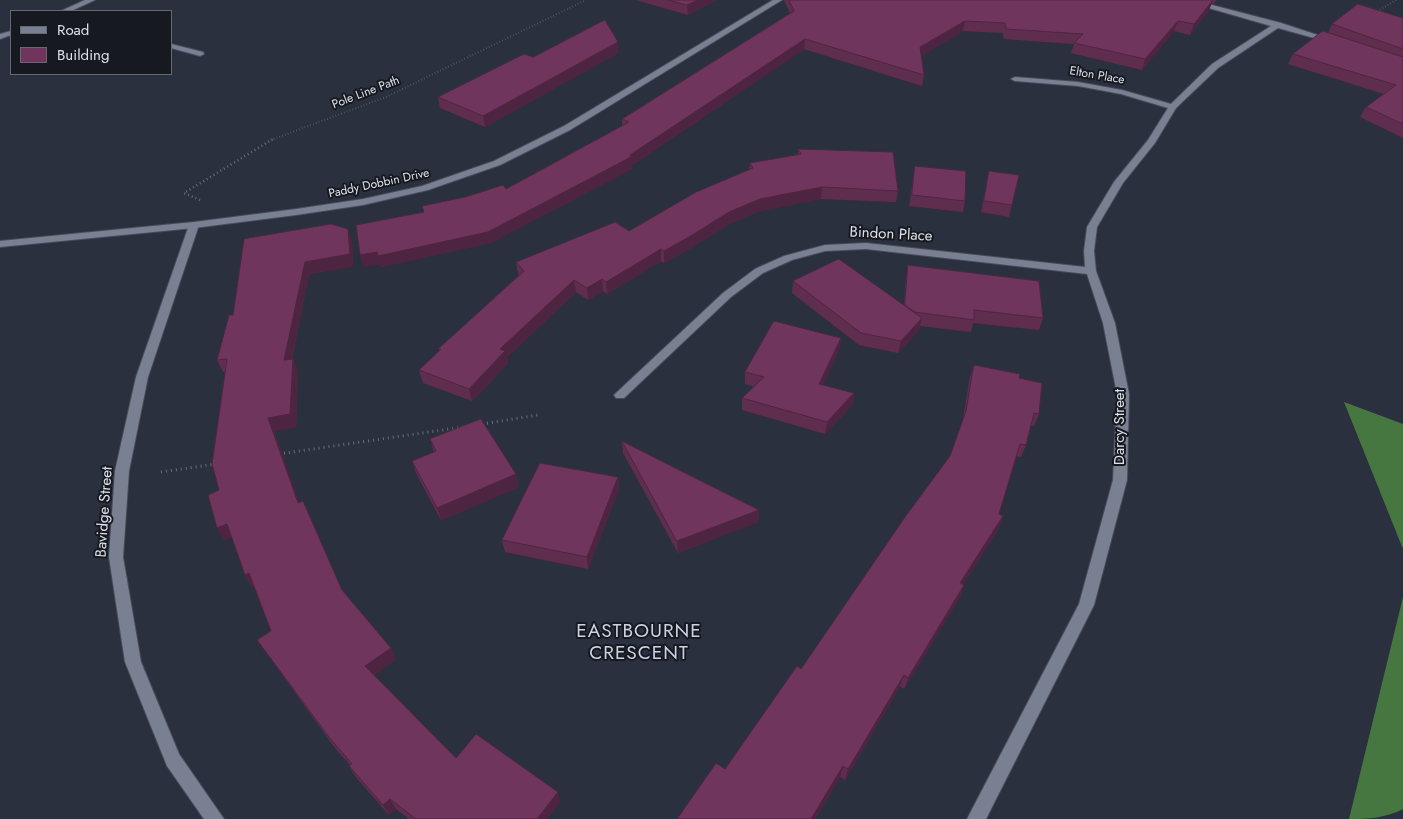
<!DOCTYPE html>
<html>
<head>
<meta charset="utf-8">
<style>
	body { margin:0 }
	#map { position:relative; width:1403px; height:819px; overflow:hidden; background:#2b303f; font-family:Jost,sans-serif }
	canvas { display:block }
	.legend { position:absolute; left:10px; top:10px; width:162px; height:65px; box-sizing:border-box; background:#16191f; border:1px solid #666971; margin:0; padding:6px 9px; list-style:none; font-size:15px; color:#dde1eb }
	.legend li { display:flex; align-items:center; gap:10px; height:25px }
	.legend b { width:25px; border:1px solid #666971 }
</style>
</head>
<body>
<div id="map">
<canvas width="1403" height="819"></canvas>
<ul class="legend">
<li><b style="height:6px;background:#798091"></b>Road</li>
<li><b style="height:14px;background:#6f355c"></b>Building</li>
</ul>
</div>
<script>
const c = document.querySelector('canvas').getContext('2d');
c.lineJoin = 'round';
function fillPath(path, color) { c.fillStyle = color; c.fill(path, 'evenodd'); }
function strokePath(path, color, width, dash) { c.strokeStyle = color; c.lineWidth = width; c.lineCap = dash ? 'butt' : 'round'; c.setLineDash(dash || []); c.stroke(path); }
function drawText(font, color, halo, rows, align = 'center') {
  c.font = font + ' Jost,sans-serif'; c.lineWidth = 4; c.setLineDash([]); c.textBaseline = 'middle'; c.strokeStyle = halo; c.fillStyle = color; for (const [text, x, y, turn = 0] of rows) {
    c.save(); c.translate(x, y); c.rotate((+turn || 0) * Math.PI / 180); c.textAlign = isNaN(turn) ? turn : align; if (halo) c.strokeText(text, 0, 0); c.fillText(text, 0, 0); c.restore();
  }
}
const forest = new Path2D(`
	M1344 402 1403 424V549Z
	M1403 597V809C1386 818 1368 819 1349 819Z`);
const pathFar2 = new Path2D(`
	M1375 13 1396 0
	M271 140 386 97 586 0`);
const pathFar1 = new Path2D(`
	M200 200 184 193 273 139`);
const path = new Path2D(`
	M482 424 538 415
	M279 454 463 427
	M161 472 216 464`);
const minor = new Path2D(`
	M85 0H95L71 11H61Z
	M1181 0H1193L1281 23 1336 41 1332 43 1278 28 1218 68 1176 108 1155 143 1123 183 1097 227 1094 251 1096 271 1115 323 1129 394 1127 480 1094 605 986 819H967L1079 604 1113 480 1117 394 1103 323 1087 274 866 249 825 251 792 260 763 273 731 297 624 398H616L614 395 723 293 755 269 784 256 825 245 866 243 1085 267 1084 251 1087 227 1114 182 1148 140 1168 108 1121 94 1078 86 1015 81 1011 79 1015 77 1078 82 1122 90 1171 104 1212 64 1271 26Z
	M11 31V35L0 39V34Z
	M171 44 203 52 204 54 200 56 171 48Z
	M194 222 199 225 148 377 129 471 123 557 141 662 179 754 224 819H204L167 766 125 662 109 557 115 471 136 377 189 225Z`);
const tertiary = new Path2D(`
	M773 0H782L570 130 500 165 428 190 363 205 296 215 194 228 0 247V241L194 222 296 209 363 199 422 186 494 161 564 126Z`);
const wall = new Path2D(`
	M636 0H716L688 15Z
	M784 0H1216L1214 4 1212 3 1209 10 1190 35 1174 31 1142 70 1071 53 1074 44 1004 39 1003 33 963 31 921 56 924 75 922 86 804 49 631 166 632 169 490 243 381 267 380 264 364 267 424 212 422 206 506 189 622 126V119L790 13Z
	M1403 18V138L1360 117 1366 107 1384 94 1288 64 1293 54 1328 33 1332 24Z
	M618 42V53L485 127 440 108 438 97 533 57Z
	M798 149 898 191 896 202 821 199 759 211 729 224 689 249 664 263 661 261 607 294 603 291 588 300 576 292 507 357 508 363 472 401 423 383 419 370 439 351 438 349 519 275 518 274 516 262 629 231 749 170 750 163 798 155Z
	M915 166 965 201 963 212 909 206Z
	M989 171 1019 175 1009 217 981 212Z
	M352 241 353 266 309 274 292 359 298 371 296 427 274 431 299 503 343 591 391 648 396 659 374 675 456 758 560 802 547 819H409L396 809 389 815 355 776 349 766 350 765 335 748 265 651 257 640 271 631 254 586 252 587 245 575 232 537 224 540 219 490 225 372H223L217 360 233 315Z
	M908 265 1043 318 1039 330 973 323 971 332 920 326 919 330 898 353 859 345 792 293 793 281 904 305 906 277Z
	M841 338 839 350 823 385 854 393 852 405 825 434 742 410V398L755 387 745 384V372Z
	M974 365 1019 378 1039 414 1034 426 1030 425 1026 445 1021 457 1016 456 999 514V528L963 584 964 585 960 597 904 689 900 686 845 780 840 777 815 819H677L725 769 801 669 950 456 963 418 970 377Z
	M430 439 516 474 519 487 441 520 416 473 412 461 434 452Z
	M622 441 759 510 758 522 678 553 623 453Z
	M618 477 619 489 588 569 505 552 502 540Z`);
const shadedWall = new Path2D(`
	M698 0H716L688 15 687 5Z
	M1213 0 1209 10 1190 35 1194 24Z
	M965 21 963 31 918 58 920 47Z
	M1178 21 1174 31 1142 70 1145 59Z
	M805 39 804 49 631 166 632 169 490 243 381 267 380 264 364 267 360 255 630 155Z
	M618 42V53L485 127 483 116Z
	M822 187 821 199 759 211 729 224 689 249 664 263V251L729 212 760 199Z
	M348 229 352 241 353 266 309 274 289 372 284 360 305 262Z
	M661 249V261L607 294 606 282Z
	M602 279 603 291 588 300 587 288Z
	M574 280 576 292 507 357 508 363 472 401 469 389 500 349Z
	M922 318 919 330 898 353 901 341Z
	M841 338 839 350 818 396 819 384Z
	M293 359 298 371 296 427 274 431 304 515 298 503 268 418Z
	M854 393 852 405 825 434 827 422Z
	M516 474 519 487 441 520 437 508Z
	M618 477 619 489 588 569 587 557Z
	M759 510 758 522 678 553 677 541Z
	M1003 516 999 528 956 595 960 583Z
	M227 524 234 537 224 540 217 528Z
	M249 573 256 585 252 587 245 575Z
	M964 585 960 597 904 689 908 678Z
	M391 648 396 659 371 677 365 666Z
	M904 675 900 686 845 780 848 769Z
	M843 766 840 777 815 819H811Z
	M558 792 560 802 547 819H537Z
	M390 799 396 809 389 815 383 805Z`);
const building = new Path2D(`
	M668 0H698L687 5Z
	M789 0H1213L1194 24 1178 21 1145 59 1074 43 1083 34 1006 29 1005 23 965 21 920 47 924 75 805 39 630 155 631 157 488 232 378 256 377 252 360 255 356 225 424 212 422 206 465 197 503 185 506 189 629 122 622 119 794 11Z
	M1358 4 1403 18V49L1332 24Z
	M605 20 618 42 483 116 438 97 524 54 533 57Z
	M1323 31 1403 57V124L1366 107 1396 85 1293 54Z
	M798 149 893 152 898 191 822 187 760 199 729 212 689 237 664 251 661 249 606 282 602 279 587 288 574 280 500 349 505 351 469 389 419 370 441 349H438L524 271 516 262 615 222 629 231 696 192 753 168 750 163 801 154Z
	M915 166 966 171 965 201 912 195Z
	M989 171 1019 175 1012 205 984 201Z
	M331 224 348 229 350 254 305 262 284 360 293 359 290 414 268 418 298 503 303 501 342 590 391 648 365 666 456 758 476 734 558 792 537 819H416L390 799 383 805 349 766 352 764 329 737 257 640 271 631 249 573 245 575 227 524 217 528 208 495 219 490 212 464 227 359 217 360 229 315H233L244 239Z
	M839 259 922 318 901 341 861 333 793 281Z
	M908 265 1039 281 1043 318 974 310V320L915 312 905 305Z
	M774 321 841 338 819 384 854 393 827 422 742 398 764 377 745 372Z
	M974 365 1020 374 1019 378 1042 383 1039 414 1034 413 1026 445 1020 444 999 514 1003 516 960 583 964 585 908 678 904 675 848 769 843 766 811 819H677L716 763 725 769 797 666 801 669 905 517 950 456 966 411Z
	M481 419 516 474 437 508 412 461 436 451 430 439Z
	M622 441 685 473 759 510 677 541Z
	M540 463 618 477 587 557 502 540Z`);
const farStreetnames = [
	["Elton Place",1097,76,10],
	["Pole Line Path",366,93,-21],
	["Paddy Dobbin Drive",379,184,-12]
];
const streetNames = [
	["Bindon Place",891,235,3],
	["Darcy Street",1120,427,-90],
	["Bavidge Street",105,512,-86]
];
const nearNeighbourhoodnames = [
	["EASTBOURNE",639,632],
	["CRESCENT",639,654]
];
fillPath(forest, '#477741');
strokePath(minor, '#484c59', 2);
strokePath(tertiary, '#484c59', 2);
strokePath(pathFar2, '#686d7a', 2, [0.5, 2.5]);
strokePath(pathFar1, '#686d7a', 2.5, [1, 3]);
strokePath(path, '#686d7a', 3, [1, 4]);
fillPath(minor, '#798091');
fillPath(tertiary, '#798091');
fillPath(wall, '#5f2e4f');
fillPath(shadedWall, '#4e2540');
fillPath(building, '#6f355c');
strokePath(building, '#4e2540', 1);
drawText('12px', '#dde1eb', '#16191f', farStreetnames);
drawText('15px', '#dde1eb', '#16191f', streetNames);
c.letterSpacing = '1px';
drawText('19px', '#cbd2e6', '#16191f', nearNeighbourhoodnames);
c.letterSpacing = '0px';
</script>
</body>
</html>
